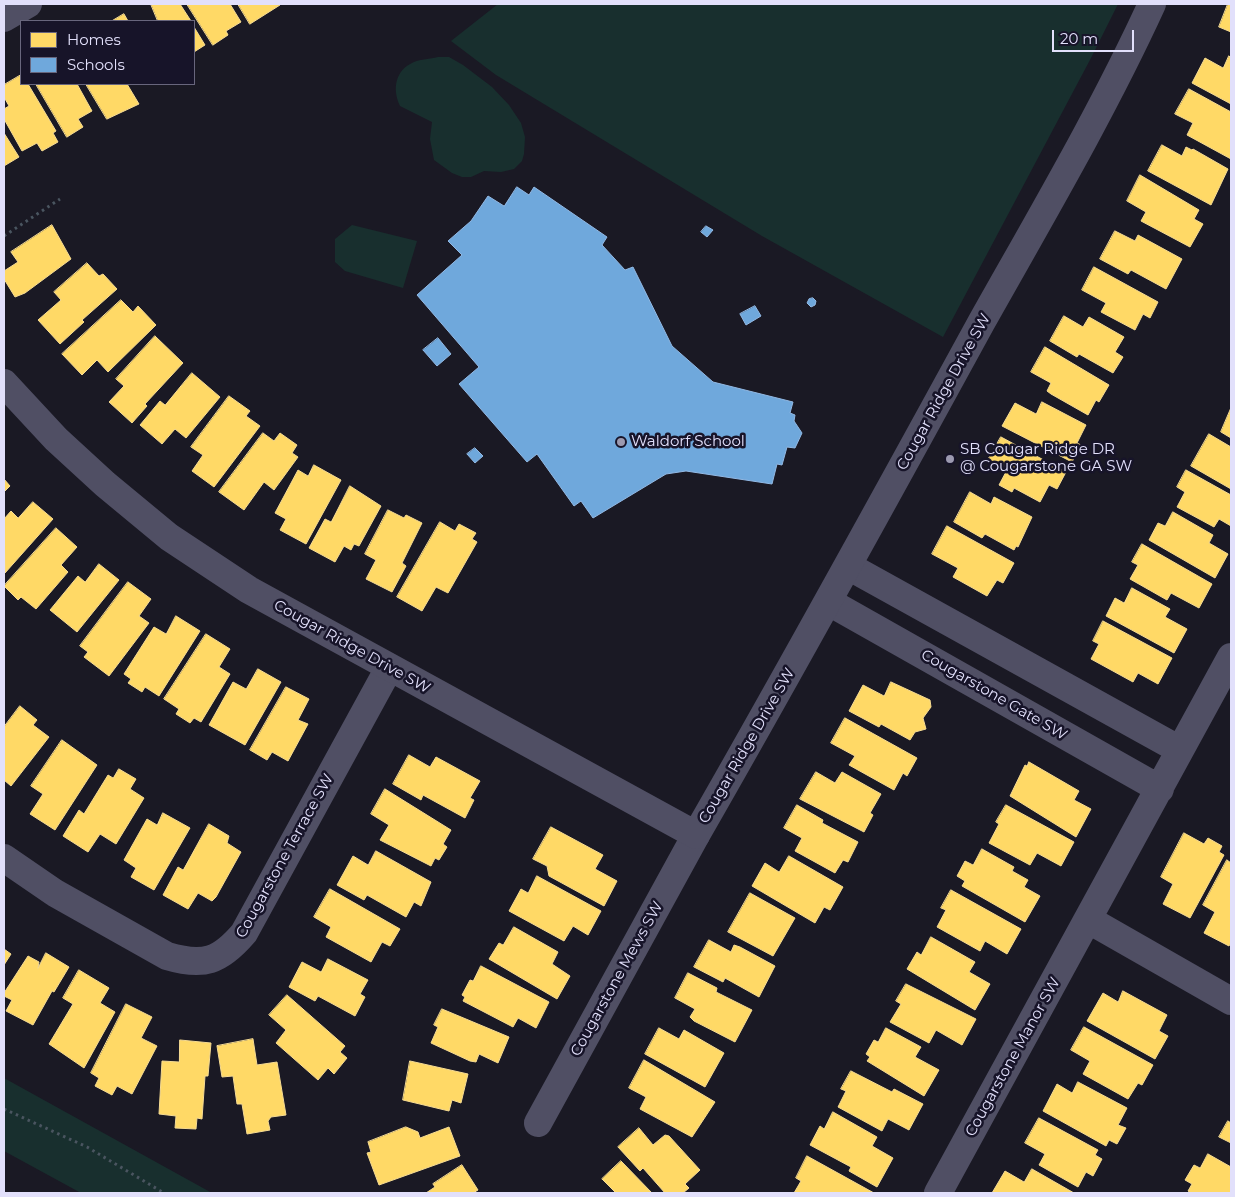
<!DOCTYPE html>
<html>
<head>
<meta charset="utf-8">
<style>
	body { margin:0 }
	#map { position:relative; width:1235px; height:1197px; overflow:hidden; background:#1a1924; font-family:Montserrat,sans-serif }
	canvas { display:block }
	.frame { position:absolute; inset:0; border:5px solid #e2e0fb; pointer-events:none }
	.legend { position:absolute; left:20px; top:20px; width:175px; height:65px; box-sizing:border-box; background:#171429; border:1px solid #68667d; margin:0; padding:6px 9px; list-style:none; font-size:15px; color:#e2e0fb }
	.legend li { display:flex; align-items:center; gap:10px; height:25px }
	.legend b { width:25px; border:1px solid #68667d }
	.scale { position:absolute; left:1052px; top:30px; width:82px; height:22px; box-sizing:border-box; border:2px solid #e2e0fb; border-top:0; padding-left:6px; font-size:15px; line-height:18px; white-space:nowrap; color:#e2e0fb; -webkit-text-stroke:4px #171429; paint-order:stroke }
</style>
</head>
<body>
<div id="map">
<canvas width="1235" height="1197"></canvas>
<div class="frame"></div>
<ul class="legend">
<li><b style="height:14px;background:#ffd966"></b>Homes</li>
<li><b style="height:14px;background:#6fa8dc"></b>Schools</li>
</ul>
<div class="scale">20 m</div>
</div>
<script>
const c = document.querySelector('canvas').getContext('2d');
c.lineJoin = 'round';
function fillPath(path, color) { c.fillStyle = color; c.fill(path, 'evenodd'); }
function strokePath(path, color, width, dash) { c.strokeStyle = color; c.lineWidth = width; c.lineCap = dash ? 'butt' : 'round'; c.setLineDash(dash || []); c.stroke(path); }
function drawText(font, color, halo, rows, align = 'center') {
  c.font = font + ' Montserrat,sans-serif'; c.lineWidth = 5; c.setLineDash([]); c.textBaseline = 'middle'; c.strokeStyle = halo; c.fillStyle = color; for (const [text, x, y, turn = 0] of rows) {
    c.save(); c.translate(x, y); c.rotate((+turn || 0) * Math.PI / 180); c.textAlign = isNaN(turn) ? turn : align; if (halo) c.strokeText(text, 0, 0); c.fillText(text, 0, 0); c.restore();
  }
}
const green = new Path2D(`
	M498 4H1118L1091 58 943 337 762 236 496 75 451 41Z
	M438 57H449L463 65 492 87 509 105 521 123 525 137 524 154 522 161 514 169 501 172 484 171 471 177H462L452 173 434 160 430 139 432 122 400 106C392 89 395 70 414 62 421 59 430 59 438 57Z
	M352 225 417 241 403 288 345 271 335 262V239Z
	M4 1078 212 1193H81L4 1151Z`);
const homes = new Path2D(`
	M151 4H180L191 21H158Z
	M187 4H230L241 22 226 31 228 35 213 45Z
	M238 4H279L280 5 250 24Z
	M1228 4H1231V32L1219 27Z
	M124 14 128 21H112Z
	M194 27 205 45 194 52Z
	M1229 56 1231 58V104L1192 83 1205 58 1223 68Z
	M21 75V84H28L56 131 53 133 58 142 42 151 37 143 22 151 4 119V109L9 106 4 97V85Z
	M36 84H77L92 111 78 119 83 127 67 137Z
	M86 84H127L139 104 107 119Z
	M1189 89 1231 112V159L1187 135 1193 123 1175 114Z
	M4 133 19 157 4 166Z
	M1162 145 1182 156 1186 147 1192 150 1193 149 1228 169 1211 205 1148 171Z
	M1140 175 1199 210 1194 219 1203 224 1190 247 1141 221 1146 212 1127 201Z
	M52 225 71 259 25 293 15 297 4 279V271L18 262 11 252Z
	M1115 231 1135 241 1138 235 1182 259 1166 289 1131 270 1128 274 1100 259Z
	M87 263 99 276 103 274 117 289 82 320 84 322 60 344 38 320 61 300 54 292Z
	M1094 267 1158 302 1150 318 1143 314 1135 330 1101 312 1106 303 1082 290Z
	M121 300 133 312 138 306 156 325 108 372 97 360 82 375 62 354Z
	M1064 316 1083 327 1089 317 1124 337 1115 352 1123 357 1113 373 1079 354 1077 357 1050 341Z
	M155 336 183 363 145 404 147 406 132 423 109 402 124 386 116 379Z
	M1045 347 1109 385 1099 402 1096 400 1088 415 1051 394 1047 391 1051 383 1031 372Z
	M192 373 220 397 186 438 175 429 162 444 140 425 160 401 165 405Z
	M229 396 250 411 246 416 260 426 214 487 192 471 203 455 191 447Z
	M1042 402 1086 425 1077 443 1081 445 1072 462 1002 426 1015 403 1036 414Z
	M1231 408V438L1221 432Z
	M263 433 274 441 280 433 297 445 292 453 298 457 274 490 264 482 244 510 219 492Z
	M1209 434 1231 447V489L1191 466Z
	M1001 437 1066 472 1057 489 1049 485 1040 502 1014 488 1012 492 999 485 1007 470 988 460Z
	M314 465 341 480 306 544 280 530 286 519 275 513 298 470 308 476Z
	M1186 470 1231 495V526L1219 519 1214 527 1177 507 1185 492 1177 487Z
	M4 479 10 486 4 492Z
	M350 486 381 506 359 546 354 544 351 550 344 546 335 562 309 548 325 519 331 522Z
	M970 492 991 504 994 497 1032 517 1018 547 1016 546 1014 550 985 534 982 538 954 522Z
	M33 502 53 519 5 573 4 519 11 511 18 518Z
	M388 510 404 518 406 515 422 523 402 563 406 566 392 592 366 579 376 560 365 554Z
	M1173 512 1213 535 1209 543 1228 554 1215 578 1149 540 1158 523 1165 526Z
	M440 522 455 531 459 524 476 533 472 539 477 542 448 593 436 587 422 611 397 597Z
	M947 526 1014 563 1003 583 997 580 987 596 953 577 958 568 932 554Z
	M56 528 77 547 61 565 68 572 36 609 21 597 18 600 4 586Z
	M1142 544 1212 584 1199 608 1171 593 1167 600 1130 579 1138 565 1132 562Z
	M99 564 119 580 77 632 50 610 78 576 85 582Z
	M128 582 151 599 139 616 149 623 109 676 84 657 88 652 80 646Z
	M1132 588 1170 609 1165 617 1187 629 1174 653 1106 616 1115 598 1124 603Z
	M176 616 200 631 159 696 145 687 142 692 128 683 131 679 124 674 154 627 166 634Z
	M1103 621 1172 658 1158 684 1138 673 1133 682 1091 659 1099 644 1093 641Z
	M206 634 230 649 219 667 230 674 201 722 194 718 190 723 176 714 179 709 164 699Z
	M258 669 281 682 245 745 209 725 233 682 246 689Z
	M891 682 930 700 931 707 923 718 926 729 915 732 910 740 881 724 879 727 849 711 863 685 884 696Z
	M286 687 309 699 298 720 308 724 288 761 272 752 267 760 250 750Z
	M20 706 37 720 33 725 49 737 11 786 4 780V727Z
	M845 718 917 758 907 776 903 773 894 790 849 765 855 756 831 743Z
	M62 740 97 765 55 830 30 814 43 794 31 786Z
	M409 755 430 767 436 757 480 781 470 798 474 800 465 818 423 795 421 800 393 784Z
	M1029 762 1079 791 1074 800 1091 809 1076 837 1010 796 1025 765 1027 766Z
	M119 769 136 779 130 789 144 798 116 844 100 834 88 852 63 836 79 810 84 814 108 775 113 778Z
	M816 772 835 783 842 772 881 794 870 813 873 815 864 832 800 799Z
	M385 789 451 830 443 844 447 847 439 860 435 858 431 866 380 840 389 825 371 814Z
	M797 805 823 820 822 823 858 842 848 862 843 860 835 873 795 851 802 838 784 828Z
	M1006 805 1074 842 1061 866 1037 853 1030 865 989 843 999 824 996 822Z
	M163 813 190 828 154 890 131 877 136 868 124 860 147 819 157 825Z
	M209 824 229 836 227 843 241 852 216 897 212 901 198 893 188 909 163 895 178 867 183 870Z
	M551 827 603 855 595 869 617 881 604 906 549 876 547 866 533 859Z
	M1184 833 1204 844 1208 838 1222 846 1219 852 1224 855 1190 918 1163 904 1173 884 1161 877Z
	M982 849 1014 867 1012 871 1028 880 1024 887 1040 896 1025 922 962 886 965 881 957 876 965 861 973 865Z
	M376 851 431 882 421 906 414 902 406 917 367 895 364 900 337 885 353 856 368 865Z
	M789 856 843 887 830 910 824 907 815 923 752 886 765 863 779 872Z
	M1227 860 1231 863V942L1229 946 1204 933 1215 912 1203 905Z
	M537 876 601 911 588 935 573 926 564 941 509 911 521 889 528 893Z
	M330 889 400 929 390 946 382 942 371 962 326 937 331 927 314 917Z
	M951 890 1021 929 1007 954 985 941 980 951 937 927 946 910 941 908Z
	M750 893 795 918 773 956 728 932Z
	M514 927 558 952 552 964 570 976 557 999 489 959 499 943 503 945Z
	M931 937 975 962 969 972 990 984 975 1010 907 969 917 952 921 955Z
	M709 940 731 952 734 945 740 947 775 966 759 997 725 978 723 982 694 967Z
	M4 949 11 954 4 965Z
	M46 953 69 967 54 992 52 991 33 1025 6 1011 12 1000 4 996V993L28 956 39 962 38 968Z
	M328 959 368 980 360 994 365 997 355 1016 318 996 315 1001 289 987 302 962 321 972Z
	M481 966 549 1002 536 1028 518 1018 513 1027 463 1001 465 997 462 995 470 980 473 981Z
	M79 970 109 988 100 1003 115 1012 84 1068 49 1044 73 1004 63 998Z
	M688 973 717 988 716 992 752 1010 735 1042 694 1021 690 1017 695 1009 675 998Z
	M906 984 976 1019 962 1045 936 1030 929 1043 890 1022 901 1004 896 1001Z
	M1123 991 1167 1015 1159 1031 1168 1036 1155 1059 1087 1021 1103 993 1118 1002Z
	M287 995 345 1046 340 1052 347 1058 334 1074 328 1068 318 1080 276 1043 286 1030 269 1015Z
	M126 1004 152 1017 141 1038 157 1046 132 1094 117 1086 112 1095 95 1086 99 1078 91 1073Z
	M442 1009 509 1037 498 1063 479 1054 476 1062 470 1061 431 1043 438 1027 434 1025Z
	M1084 1027 1153 1065 1142 1085 1138 1083 1128 1099 1083 1074 1090 1061 1071 1050Z
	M659 1028 679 1039 684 1030 724 1053 705 1087 645 1054Z
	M886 1028 921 1047 915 1057 939 1070 924 1096 867 1061 870 1057 866 1054 874 1040 878 1042Z
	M253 1039 257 1065 277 1062 286 1115 271 1117 268 1121 270 1130 247 1134 242 1104H237L233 1076 222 1077 217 1046Z
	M180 1040 211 1043 208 1076H205L202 1119 197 1118 196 1129 175 1128 176 1116 159 1114 162 1061 179 1062Z
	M644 1060 715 1102 692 1137 640 1109 646 1097 629 1088Z
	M410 1061 468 1074 461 1103 452 1100 449 1111 403 1100Z
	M851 1071 892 1092 894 1089 923 1104 909 1130 888 1119 882 1131 838 1107 846 1091 841 1089Z
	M1078 1082 1127 1108 1118 1125 1126 1128 1117 1144 1109 1140 1106 1146 1043 1111 1057 1084 1072 1093Z
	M833 1112 877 1137 872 1146 893 1158 877 1187 849 1171 851 1167 810 1145 820 1126 824 1129Z
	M1039 1118 1098 1150 1095 1155 1102 1159 1093 1176 1086 1172 1078 1187 1039 1165 1045 1154 1025 1143Z
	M1228 1121 1231 1123V1143L1219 1137Z
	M406 1127 418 1132 420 1138 449 1127 460 1156 379 1185 367 1153 371 1152 368 1142Z
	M639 1128 653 1145 665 1135 669 1136 700 1170 685 1184 689 1188 683 1193H665L643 1168 640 1171 618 1147Z
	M1208 1154 1231 1167V1193H1191L1188 1191 1192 1184 1185 1180 1194 1165 1200 1168Z
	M807 1156 874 1193H794L801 1181 796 1178Z
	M621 1161 652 1193H616L602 1179Z
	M462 1165 478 1190 473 1193H426L435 1187 433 1184Z
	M1032 1169 1074 1193H992L1005 1171 1024 1182Z`);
const schools = new Path2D(`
	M517 187 529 195 534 187 607 237 602 245 625 270 633 267 672 346 713 382 793 402 790 413 795 415 794 421 802 433 795 448 787 447 782 465 777 464 772 484 686 471 666 474 593 518 581 501 574 506 537 454 527 462 459 384 479 367 417 295 462 255 448 241 471 221 488 196 504 206Z
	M706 226 713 230 707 237 701 232Z
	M813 298 816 301 815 305 811 307 807 303 809 299Z
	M755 306 761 316 746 325 740 314Z
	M438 338 451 354 437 366 423 350Z
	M475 448 483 456 475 463 467 454Z`);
const path = new Path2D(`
	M4 236 60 199
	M4 1109 87 1147 164 1193`);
const minor = new Path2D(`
	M4 18 28 4
	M848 566 1180 750
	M829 602 1160 789
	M4 858 55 893 167 956C204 967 220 961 244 933L389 668
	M1089 920 1231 1001
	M538 1123 696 835
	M938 1193 1231 657`);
const tertiary = new Path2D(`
	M4 383 56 439 105 484 169 537 249 590 696 835C793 666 887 495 981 323 1040 218 1102 113 1152 4`);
const markers = [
	[621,442,5,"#9c9ab0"],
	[950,459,5,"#9c9ab0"]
];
const streetNames = [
	["Cougar Ridge Drive SW",944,392,-61],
	["Cougar Ridge Drive SW",352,647,29],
	["Cougarstone Gate SW",994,695,30],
	["Cougar Ridge Drive SW",747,746,-60],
	["Cougarstone Terrace SW",285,856,-61],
	["Cougarstone Mews SW",617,979,-61],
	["Cougarstone Manor SW",1013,1057,-61]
];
const poiNames = [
	["Waldorf School",631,442],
	["SB Cougar Ridge DR",960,450],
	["@ Cougarstone GA SW",960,467]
];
fillPath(green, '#182f2e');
fillPath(homes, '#ffd966');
strokePath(homes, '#f6db93', 1);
fillPath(schools, '#6fa8dc');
strokePath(schools, '#92b9e5', 1);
strokePath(path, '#4a5560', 3, [2.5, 4]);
strokePath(minor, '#504f64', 28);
strokePath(tertiary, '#504f64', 28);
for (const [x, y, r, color] of markers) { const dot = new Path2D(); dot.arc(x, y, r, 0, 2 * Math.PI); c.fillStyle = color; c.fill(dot); strokePath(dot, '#171429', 2); }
drawText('15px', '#e2e0fb', '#171429', streetNames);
drawText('15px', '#e2e0fb', '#171429', poiNames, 'left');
</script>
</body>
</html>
